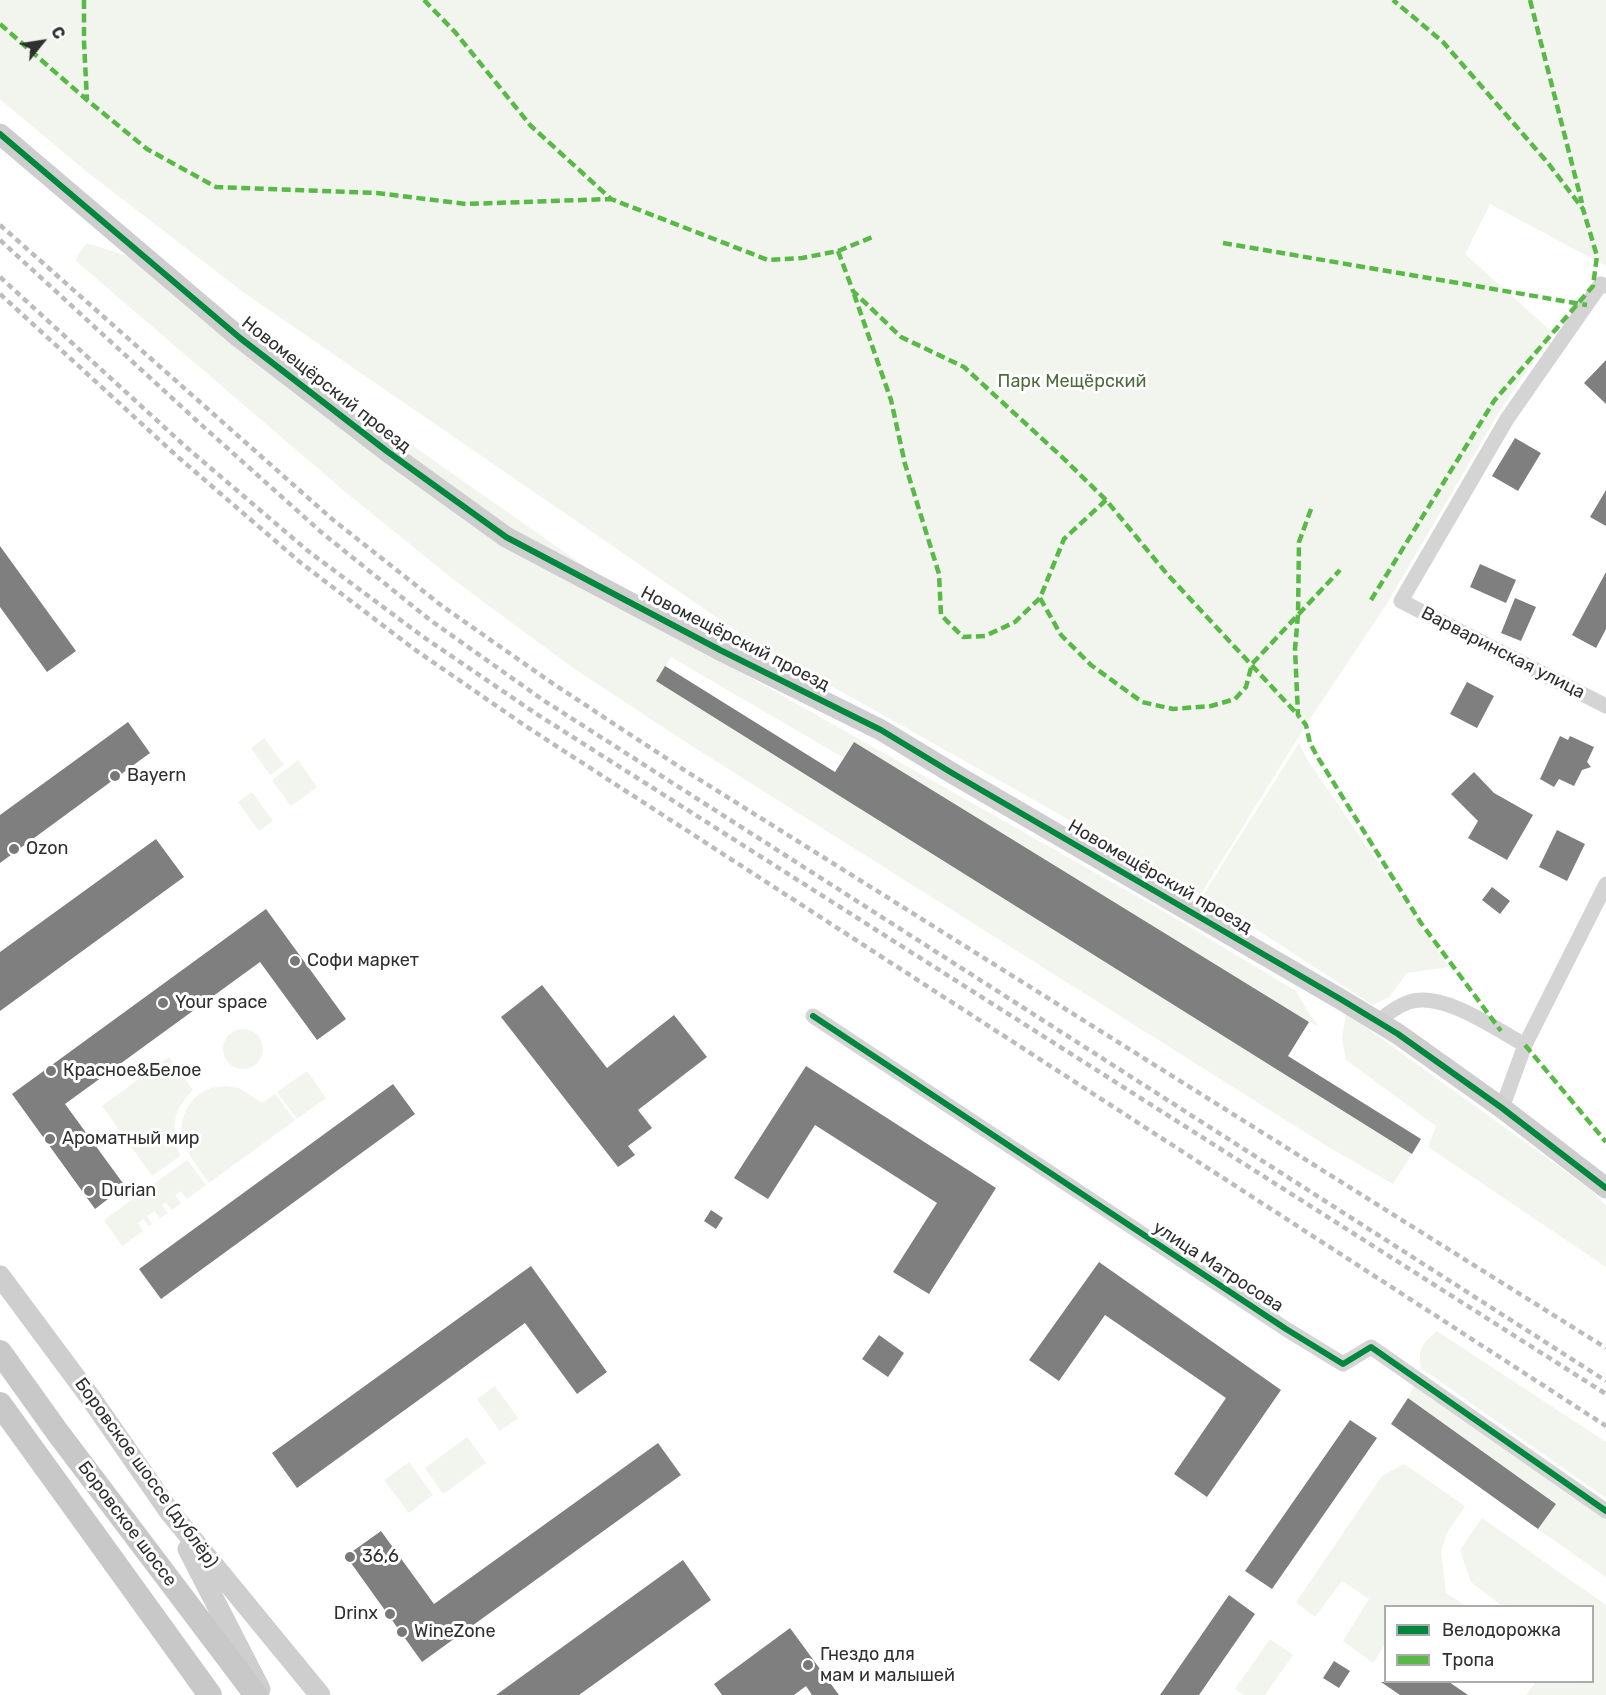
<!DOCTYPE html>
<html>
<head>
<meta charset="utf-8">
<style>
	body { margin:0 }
	#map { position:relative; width:1606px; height:1695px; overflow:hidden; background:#fff; font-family:Rubik,sans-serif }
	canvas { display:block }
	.legend { position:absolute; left:1384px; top:1605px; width:210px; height:78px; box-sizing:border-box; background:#fff; border:2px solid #acacac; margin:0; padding:8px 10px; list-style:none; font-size:18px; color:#303030 }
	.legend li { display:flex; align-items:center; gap:12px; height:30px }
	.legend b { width:30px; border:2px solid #acacac }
	.north { position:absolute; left:12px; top:12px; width:60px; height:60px; -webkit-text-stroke:4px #fff; paint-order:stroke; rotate:60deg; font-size:16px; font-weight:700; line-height:24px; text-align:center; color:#303030 }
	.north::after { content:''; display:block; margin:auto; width:21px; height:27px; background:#303030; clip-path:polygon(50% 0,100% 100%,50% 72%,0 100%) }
</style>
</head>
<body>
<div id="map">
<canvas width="1606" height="1695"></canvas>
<ul class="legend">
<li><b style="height:8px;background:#00873e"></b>Велодорожка</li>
<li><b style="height:8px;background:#58b947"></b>Тропа</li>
</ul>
<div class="north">С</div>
</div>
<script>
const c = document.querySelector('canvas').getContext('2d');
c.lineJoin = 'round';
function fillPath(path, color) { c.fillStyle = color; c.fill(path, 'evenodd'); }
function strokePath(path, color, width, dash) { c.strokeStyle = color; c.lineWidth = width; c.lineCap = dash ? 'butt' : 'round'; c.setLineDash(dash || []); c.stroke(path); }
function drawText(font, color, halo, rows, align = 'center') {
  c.font = font + ' Rubik,sans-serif'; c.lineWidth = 6; c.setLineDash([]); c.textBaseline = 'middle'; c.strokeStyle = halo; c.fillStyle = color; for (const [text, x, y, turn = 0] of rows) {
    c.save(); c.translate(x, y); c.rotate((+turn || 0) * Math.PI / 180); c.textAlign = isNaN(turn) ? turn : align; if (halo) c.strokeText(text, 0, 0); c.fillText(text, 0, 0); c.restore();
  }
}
const green = new Path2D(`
	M0 0H1606V266L1490 204 1465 254 1553 333 1499 412 1386 605 1306 725 1201 894 748 639 243 292 82 168 0 99Z
	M87 243 134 258 209 303 714 657 1170 915 1296 991 1310 1015 1319 1026 1309 1022 854 742 844 758 671 657 657 680 1412 1154 1393 1184 1325 1145 695 748 576 670 458 583 349 495 76 261 79 253Z
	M264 738 284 765 270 775 251 748Z
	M1299 743 1307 759 1449 967 1407 973 1389 997 1373 1005 1203 895Z
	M298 760 317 787 291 806 272 780Z
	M252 792 273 821 259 831 238 802Z
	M1346 1013 1590 1189 1606 1206V1267L1428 1147 1436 1126 1346 1060 1342 1039Z
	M223 1049a20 20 0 1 1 40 0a20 20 0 1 1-40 0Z
	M169 1057 193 1090C172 1110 171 1130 180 1156L152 1176 102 1106Z
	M307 1071 326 1098 297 1119 277 1092Z
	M225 1086 239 1088 262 1103 275 1094 295 1120 209 1183C200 1170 189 1157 184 1142 176 1121 189 1095 211 1088 215 1087 221 1087 225 1086Z
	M187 1160 206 1185 187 1199 181 1191 175 1195 181 1203 172 1210 165 1202 162 1205 168 1213 160 1218 154 1211 147 1216 152 1224 149 1226 143 1219 138 1223 143 1231 122 1246 104 1220Z
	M1437 1331 1606 1442V1498L1421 1368C1418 1348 1422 1344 1437 1331Z
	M1417 1380 1606 1512V1577L1538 1529 1556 1503 1408 1398Z
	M495 1386 518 1418 500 1431 477 1399Z
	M467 1437 486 1463 443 1494 425 1468Z
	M409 1462 433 1495 409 1513 384 1480Z
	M1404 1464 1465 1506 1447 1533 1441 1552 1446 1593 1466 1606H1386L1385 1644 1373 1663 1343 1641 1369 1599 1342 1581 1315 1617 1296 1602 1382 1476Z
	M1482 1518 1606 1605V1695H1526L1536 1682H1592V1606H1502L1471 1582 1460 1550Z
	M1270 1639 1293 1655 1265 1695H1244L1235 1689Z`);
const building = new Path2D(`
	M1606 360V404L1584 383Z
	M1515 438 1541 453 1518 491 1492 476Z
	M1606 490V526L1590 517Z
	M0 546 76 651 47 672 0 607Z
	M1480 564 1516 580 1506 603 1470 587Z
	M1606 572V629L1596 648 1572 635Z
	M1515 598 1536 607 1521 641 1501 633Z
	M665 666 835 772 854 742 1309 1022 1288 1056 1421 1139 1412 1154 656 681Z
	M1467 682 1494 696 1477 728 1450 714Z
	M128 722 150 753 0 863V815Z
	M1560 736 1568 740 1570 736 1594 747 1587 762 1591 767 1582 770 1574 786 1559 779 1554 787 1540 779Z
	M1474 772 1494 793 1533 815 1507 860 1468 838 1478 821 1451 794Z
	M1557 830 1585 844 1567 881 1539 867Z
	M156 839 184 877 0 1011V952Z
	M1492 887 1510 901 1500 914 1482 900Z
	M266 909 346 1019 317 1040 260 962 65 1104 125 1186 95 1209 12 1094Z
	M542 985 607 1068 674 1015 707 1057 638 1110 652 1128 628 1146 635 1155 618 1167 501 1017Z
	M806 1066 996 1188 929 1294 893 1272 937 1203 815 1125 768 1199 734 1178Z
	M393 1084 415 1114 161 1299 139 1269Z
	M711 1210 723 1218 716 1229 704 1221Z
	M1099 1262 1281 1390 1207 1497 1174 1474 1226 1398 1105 1315 1059 1381 1029 1360Z
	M531 1266 607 1372 577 1394 525 1323 297 1488 272 1453Z
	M879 1335 904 1353 888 1377 862 1359Z
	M1408 1398 1556 1504 1538 1529 1391 1424Z
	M1350 1420 1377 1438 1272 1589 1245 1571Z
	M658 1443 681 1475 422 1662 346 1556 381 1531 434 1604Z
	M683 1560 711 1600 579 1695H496Z
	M1229 1595 1255 1614 1199 1695H1160Z
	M790 1628 839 1695H812L806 1686 794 1695H722L714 1684Z
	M1334 1661 1350 1671 1339 1688 1323 1678Z
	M1381 1682H1449L1468 1695H1400Z`);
const street = new Path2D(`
	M1606 286 1601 284 1507 419 1401 601 1606 706
	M813 1016 1286 1329 1343 1364 1371 1347 1606 1511
	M1378 1022C1388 1013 1397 1006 1409 1002 1443 991 1496 1029 1525 1045
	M1502 1108 1525 1045 1606 884`);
const secondary = new Path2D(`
	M0 134 240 338 388 452 506 537 720 650 881 730 952 773 1342 1000 1398 1034 1502 1108 1606 1188
	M0 1276 90 1397 169 1511 320 1695
	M188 1549 260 1689`);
const primary = new Path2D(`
	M0 1352 58 1433 256 1695
	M0 1404 210 1695`);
const rail = new Path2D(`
	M0 225 332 519 442 606 555 685 681 768 1606 1348
	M0 240 196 420 321 532 430 620 543 700 1606 1381
	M0 277 186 447 308 551 422 636 535 713 1606 1394
	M0 294 178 457 301 563 414 649 527 727 1606 1426`);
const quiet = new Path2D(`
	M84 0V42L87 100
	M424 0 455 32 531 126 611 199 768 260 802 258 838 251 875 236
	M1530 0 1582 203
	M0 24 87 100 147 149 216 187 377 193 466 204 611 199
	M1223 243 1587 305
	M838 251 853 291 901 337 964 367 1062 457 1106 500 1167 574 1298 715
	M854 294 891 400 905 464 939 574 941 615 963 637 985 636 1015 622 1040 598 1064 539 1106 500
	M1311 509 1299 542 1298 615 1295 649 1298 715 1306 725 1310 743 1317 756 1421 923 1501 1031
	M1040 598 1061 635 1091 665 1142 702 1173 709 1211 706 1235 699 1246 687 1252 664 1340 570
	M1371 600 1494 401 1593 286 1597 256 1583 209 1548 163 1443 42 1393 0
	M1525 1045 1606 1142`);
const cycleway = new Path2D(`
	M0 134 240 338 388 452 506 537 720 650 881 730 952 773 1342 1000 1398 1034 1502 1108 1606 1188
	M813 1016 1286 1329 1343 1364 1371 1347 1606 1511`);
const markers = [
	[115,776,6,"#787878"],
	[14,849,6,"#787878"],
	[295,961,6,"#787878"],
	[163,1003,6,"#787878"],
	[51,1071,6,"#787878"],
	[50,1139,6,"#787878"],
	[89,1191,6,"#787878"],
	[350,1557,6,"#787878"],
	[390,1614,6,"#787878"],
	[402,1632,6,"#787878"],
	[808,1665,6,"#787878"]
];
const parkNames = [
	["Парк Мещёрский",1072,382]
];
const streetNames = [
	["Новомещёрский проезд",326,385,38],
	["Новомещёрский проезд",735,639,27],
	["Варваринская улица",1503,653,27],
	["Новомещёрский проезд",1160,877,30],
	["улица Матросова",1218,1267,33],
	["Боровское шоссе (дублёр)",146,1473,54],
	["Боровское шоссе",127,1524,53]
];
const poiNames = [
	["Bayern",127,776],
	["Ozon",26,849],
	["Софи маркет",307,961],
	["Your space",175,1003],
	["Красное&Белое",63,1071],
	["Ароматный мир",62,1139],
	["Durian",101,1191],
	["36,6",362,1557],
	["Drinx",378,1614,"right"],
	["WineZone",414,1632],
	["Гнездо для",820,1655],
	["мам и малышей",820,1676]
];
fillPath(green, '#f1f5ed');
fillPath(building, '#7f7f7f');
strokePath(street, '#d4d4d4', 15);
strokePath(secondary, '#cecece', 21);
strokePath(primary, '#c8c8c8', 24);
strokePath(rail, '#bcbcbc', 4.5, [6, 4.5]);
strokePath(quiet, '#58b947', 4.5, [9, 4.5]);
strokePath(cycleway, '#00873e', 6);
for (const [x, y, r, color] of markers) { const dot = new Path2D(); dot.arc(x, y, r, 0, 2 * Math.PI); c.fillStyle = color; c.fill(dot); strokePath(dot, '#fff', 2); }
drawText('18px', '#4f6c3d', '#fff', parkNames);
drawText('18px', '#303030', '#fff', streetNames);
drawText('18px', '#303030', '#fff', poiNames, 'left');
</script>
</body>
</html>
